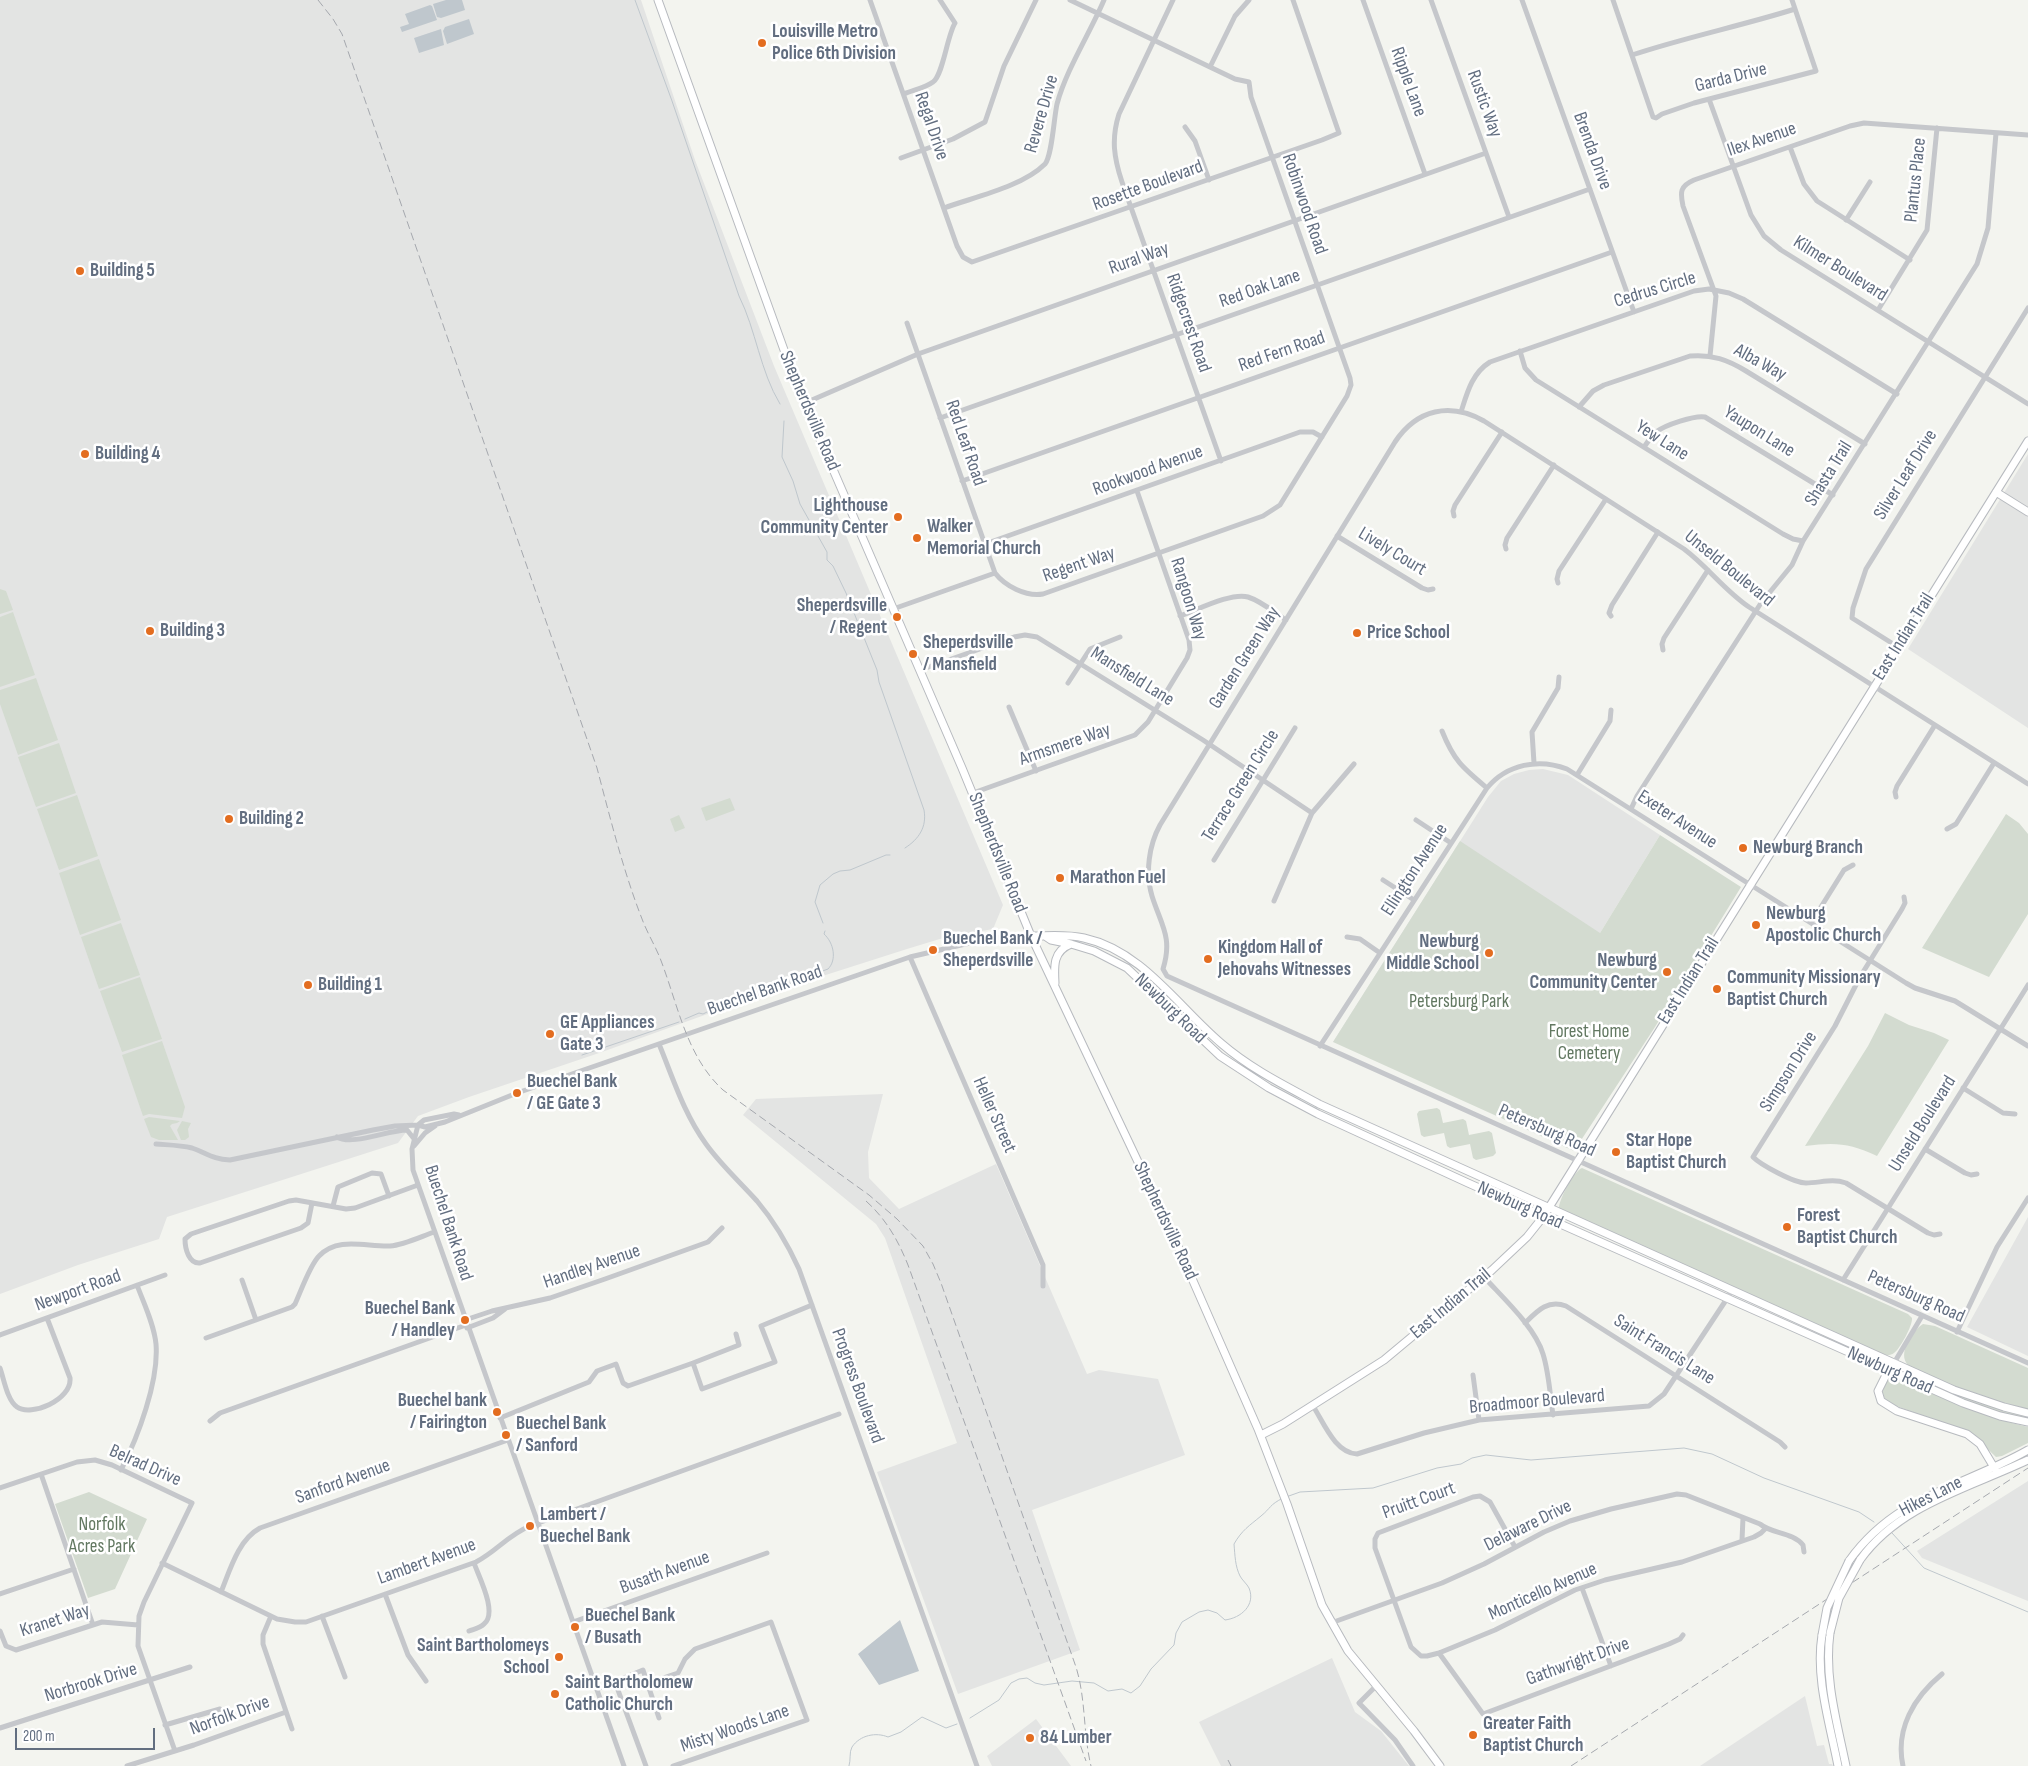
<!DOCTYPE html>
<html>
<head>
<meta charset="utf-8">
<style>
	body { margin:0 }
	#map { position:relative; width:2028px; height:1766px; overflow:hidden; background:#f3f4ef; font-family:"Sofia Sans Condensed",sans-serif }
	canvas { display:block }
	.scale { position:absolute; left:15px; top:1728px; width:140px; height:22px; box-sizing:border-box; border:2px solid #626e80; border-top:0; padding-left:6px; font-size:15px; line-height:18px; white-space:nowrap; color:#626e80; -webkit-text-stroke:4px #fff; paint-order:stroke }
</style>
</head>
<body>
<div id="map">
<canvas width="2028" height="1766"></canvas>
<div class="scale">200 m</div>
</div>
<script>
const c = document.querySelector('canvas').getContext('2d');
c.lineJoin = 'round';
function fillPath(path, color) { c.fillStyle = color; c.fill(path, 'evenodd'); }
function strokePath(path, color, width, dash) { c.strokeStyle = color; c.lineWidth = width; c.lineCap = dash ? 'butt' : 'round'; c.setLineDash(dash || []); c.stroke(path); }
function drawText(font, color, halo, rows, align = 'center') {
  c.font = font + ' "Sofia Sans Condensed",sans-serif'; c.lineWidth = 5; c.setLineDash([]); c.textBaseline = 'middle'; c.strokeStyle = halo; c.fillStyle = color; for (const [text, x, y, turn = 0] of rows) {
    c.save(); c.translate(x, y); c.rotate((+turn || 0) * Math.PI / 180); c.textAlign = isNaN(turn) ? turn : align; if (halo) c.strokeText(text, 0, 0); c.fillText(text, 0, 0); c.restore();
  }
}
const built = new Path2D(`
	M0 0H641L695 160 774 366 1003 905 993 929 943 938 907 949 738 1003 602 1052 469 1097 418 1116 398 1143 167 1217 159 1239 78 1265 0 1294Z
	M2028 454V728L1908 649Z
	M1543 769 1568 775 1660 835 1600 933 1333 1042 1488 797 1501 781 1514 774 1529 770Z
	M883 1094 868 1152 869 1178 899 1209 996 1164 1087 1374 1099 1370 1158 1379 1185 1455 1032 1510 1080 1650 958 1694 877 1472 957 1443 885 1238 876 1224 743 1115 756 1099Z
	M2028 1217V1356L1967 1327Z
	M2028 1481V1601L1922 1558 1917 1551Z
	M1332 1658 1355 1712 1381 1731 1409 1766H1221L1199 1722Z
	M1805 1696 1817 1746 1824 1745 1829 1764H1832L1833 1766H1700Z
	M1036 1719 1071 1766H992L987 1756Z`);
const green = new Path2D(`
	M0 589 6 591 13 610 0 614Z
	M13 612 35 675 0 687V617Z
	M36 678 58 740 18 755 0 704V690Z
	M59 743 76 793 36 807 18 757Z
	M77 795 98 856 59 870 37 809Z
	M730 798 735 810 706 821 701 808Z
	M2006 814 2019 823 2028 834V914L1989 977 1922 948Z
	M679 815 685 828 675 832 670 819Z
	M1660 835 1741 887 1655 1027 1574 1151 1333 1042 1460 841 1600 933Z
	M99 859 121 920 80 935 59 873Z
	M121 923 140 975 99 989 81 937Z
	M140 977 162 1039 122 1052 100 991Z
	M1885 1013 1909 1025 1934 1033 1949 1040 1877 1156C1850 1143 1835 1142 1805 1146L1868 1046Z
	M162 1041 185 1107 182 1118 149 1114 143 1116 122 1055Z
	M1437 1108 1440 1110 1443 1123 1463 1119 1466 1121 1469 1135 1489 1131 1492 1133 1496 1153 1493 1156 1476 1160 1473 1158 1470 1144 1450 1148 1447 1146 1444 1133 1424 1137 1421 1135 1417 1114 1419 1111Z
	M149 1117 180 1121 177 1123 172 1124 170 1126 178 1140H159L151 1137 144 1119Z
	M182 1121 191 1123 188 1129 189 1137 185 1140H181L177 1130Z
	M1582 1168 1908 1314 1912 1318C1913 1325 1900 1349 1894 1353 1890 1356 1886 1355 1882 1354L1559 1209C1558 1201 1574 1171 1582 1168Z
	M1923 1324 1935 1326 2028 1368V1409C1987 1399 1944 1387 1908 1365 1897 1354 1912 1331 1923 1324Z
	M1904 1370 2028 1416V1420L1980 1406 1902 1374Z
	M1895 1378 2008 1422 2028 1427V1443L2002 1456 1996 1457 1971 1433 1888 1403C1881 1395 1882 1389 1887 1380Z
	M89 1492 147 1519 115 1589 88 1598 55 1504Z`);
const water = new Path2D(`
	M446 0H462L465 10 441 18 437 17 433 4Z
	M430 5 432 6 437 20 402 32 400 27 409 24 405 14Z
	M469 19 474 34 447 44 443 31 445 27Z
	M441 29 444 45 419 53 414 38Z
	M900 1620 919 1671 879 1685 858 1654Z`);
const stream = new Path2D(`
	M635 0 672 101 739 296C756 330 760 371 780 404
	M784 421 782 457 793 481 800 504 827 552V560L833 566 846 593 877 670 879 682 924 810C927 827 919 839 905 848
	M823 923 815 902 820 885 833 874 840 871 850 870 886 855H890
	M685 1019 699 1013 703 1014 723 1004 729 1005 742 999 756 996 828 969C837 960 834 943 824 934L825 931
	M582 1055 679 1022
	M1286 1497 1300 1492 1373 1488 1437 1468 1461 1464 1472 1458 1486 1455 1531 1460 1684 1448 1712 1454 1764 1478 1859 1512 1874 1522
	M1892 1533 1924 1568 2028 1612
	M970 1718 999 1700 1011 1683 1019 1679 1027 1678 1035 1683 1044 1685 1072 1681 1094 1683 1108 1691 1122 1689 1131 1693 1140 1686 1151 1669 1174 1645 1176 1633 1182 1622 1199 1612 1208 1610 1217 1613 1225 1620C1241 1618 1256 1605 1249 1588 1247 1584 1242 1580 1240 1576 1235 1566 1235 1555 1234 1544 1242 1530 1249 1526 1261 1516 1271 1508 1269 1505 1283 1498
	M849 1766C851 1760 849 1752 852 1747 860 1735 876 1732 888 1737L901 1732 922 1717 946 1728 957 1724`);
const street = new Path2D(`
	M870 0 957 246 963 257 972 262 1322 140 1339 133 1293 0
	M1173 0 1119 114C1111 139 1114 158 1122 182L1221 461
	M1363 0 1425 174
	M1431 0 1509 217
	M1522 0 1634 312
	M1613 0 1653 117 1656 118 1662 114 1694 103 1816 71 1792 0
	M1632 55C1686 37 1741 26 1795 9
	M1210 67 1235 16 1249 0
	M904 94C913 90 925 88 933 82 943 75 947 36 955 23L940 0
	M1709 99 1751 215 1764 236 1781 250 2028 404
	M1185 127 1195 141 1209 180
	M1790 147 1804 184 1817 201 1910 260
	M901 158 953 139 985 122 1004 66 1036 0
	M944 208C974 197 1022 187 1045 164 1052 156 1054 117 1057 104 1066 70 1090 33 1104 0
	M1846 220 1870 182
	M1878 310 1927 230 1937 128
	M907 323 995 573C1005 586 1026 597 1043 594L1263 516 1280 505 1347 396 1351 385 1350 378 1251 97 1249 82 1235 79 1070 0
	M1520 351 1525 368 1536 380 1783 534 1793 539 1803 541
	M1710 356 1716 296 1683 206C1680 192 1680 186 1694 180L1850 126 1864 123 2028 135
	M805 403 918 354 1486 153
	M1579 407 1593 391 1604 385 1690 356C1712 354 1728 360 1746 371L1865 444
	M1461 412C1467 393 1472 373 1490 362L1694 291 1709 289 1729 293 1743 299 1897 394
	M940 418 1590 189
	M1644 447C1648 442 1651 436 1656 432 1665 425 1695 415 1705 417L1833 495
	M962 481 1612 252
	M1454 516 1453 511 1455 505 1502 432
	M1337 536 1422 588 1428 590 1433 589
	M985 544 1300 432H1313L1322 437
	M1506 549 1505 545 1507 538 1554 465
	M1558 583 1557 579 1559 571 1606 499
	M893 609 995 573
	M1180 616C1197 610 1232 592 1248 597 1261 601 1274 612 1286 620
	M1611 616 1609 613 1612 605 1658 532
	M1898 647 1852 618 1853 608 1866 569 2028 308
	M1663 650 1662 644 1664 638 1708 570
	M920 670 1014 637 1025 635 1037 637 1203 740 1312 813
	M1068 683 1090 649 1120 637
	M1009 707 1036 771
	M1442 731C1454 761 1463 768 1487 788
	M1534 763 1532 732 1558 688 1559 677
	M1577 775 1610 721 1611 710
	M2028 784 1749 607C1724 590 1708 567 1684 549L1484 421C1450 402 1417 409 1395 442L1160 825C1149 845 1145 873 1152 896 1161 925 1173 937 1163 969L1167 976 2028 1363
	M973 793 1135 735 1148 722 1187 658 1190 650 1189 640 1137 491
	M1896 797 1895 792 1897 786 1935 725
	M1631 809 1637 796 1761 603 1792 565 1803 541 1977 264 1988 228 1996 133
	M1416 820 1451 843
	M1947 829 1956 824 1994 763
	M1214 860 1295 728
	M1383 880 1414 900
	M1904 897 1905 903 1902 909 1860 977 1835 1026 1753 1157C1761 1165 1794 1183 1806 1183 1820 1183 1832 1178 1846 1183L1928 1233 1934 1235 1940 1234
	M1274 901 1312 813 1354 764
	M1811 923 1844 870 1853 865
	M1347 937 1360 939 1380 953
	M910 957 1043 1265V1286
	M659 1044C673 1078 684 1114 706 1144 721 1165 740 1182 757 1201 774 1221 788 1245 799 1269L977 1766
	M1320 1046 1487 788C1507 764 1539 758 1567 769L1906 983 1915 988 1955 1001 2028 1046
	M1963 1088 2003 1113 2015 1114
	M418 1125 412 1149 413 1170 624 1766
	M418 1125 425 1127 445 1122 517 1093 910 957 991 938 1031 936
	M337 1137C352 1146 388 1130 407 1130L415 1140
	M156 1144C168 1145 180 1145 192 1148 207 1153 212 1159 230 1160L373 1130 395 1126 418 1125 424 1120 454 1114 459 1115
	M414 1146 425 1133 435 1126
	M1925 1149 1965 1173 1971 1175 1977 1174
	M312 1203 308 1223 301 1228 200 1263C189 1264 185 1249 185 1239L191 1234 289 1201 296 1200 346 1209 355 1208 418 1185
	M333 1206 338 1187 372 1173 381 1174 389 1196
	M1484 1277C1503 1298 1535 1327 1543 1354 1549 1373 1550 1395 1553 1415
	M242 1280 256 1320
	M1843 1280 2028 985
	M465 1320 492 1311 550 1298 605 1279 708 1242 722 1228
	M1525 1323C1537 1311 1548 1299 1566 1306L1780 1442 1785 1447
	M467 1328 493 1318 505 1309
	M1957 1332 1997 1247 2028 1198
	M0 1335 165 1275
	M206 1338 292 1307 295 1304C301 1291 310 1265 319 1256 338 1236 366 1247 390 1246 404 1245 420 1237 434 1232
	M693 1363 739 1345 736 1334
	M1894 1363 1922 1316
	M0 1368C4 1379 7 1400 17 1407 31 1417 72 1400 70 1378L47 1318
	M1473 1375 1479 1420
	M1313 1406C1324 1423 1335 1453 1357 1454L1424 1433 1479 1420 1649 1406 1664 1394 1732 1291
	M500 1418 589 1382 597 1371 616 1364 623 1383 628 1386 693 1363 702 1389 775 1362 761 1326 812 1305
	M210 1421 220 1413 466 1325
	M121 1470C138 1437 159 1381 156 1344 154 1324 144 1304 137 1285
	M41 1474 93 1625
	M0 1488 77 1462 95 1460 112 1465 192 1503 144 1602 139 1616 138 1646 175 1751
	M1742 1540 1743 1518
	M1515 1547 1490 1502 1480 1496 1473 1497 1378 1533 1375 1539V1548L1411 1647 1421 1656H1427L1439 1653 1495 1630 1575 1590 1605 1580 1682 1562 1754 1537 1761 1533 1765 1529
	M162 1563 277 1619 295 1622H306L476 1562C497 1551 508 1535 530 1526L839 1414
	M1582 1588 1611 1666
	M221 1592C230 1570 238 1540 260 1528L508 1440
	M0 1594 74 1569
	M385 1594 408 1655 426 1681
	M271 1616 263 1635V1644L292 1729
	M322 1616 345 1677
	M573 1622 767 1553
	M1331 1623 1442 1583 1484 1564 1544 1532 1570 1521 1611 1509 1677 1494 1686 1495 1760 1524C1772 1534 1792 1532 1803 1545L1804 1552
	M0 1631 6 1646 16 1650 102 1622 138 1625
	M469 1631C474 1629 480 1628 484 1624 498 1613 479 1577 474 1563
	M1439 1653 1483 1714 1669 1644 1680 1639 1683 1635
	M615 1682 646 1766
	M648 1683 678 1673 685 1659 695 1649 771 1622 807 1720 673 1766
	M1376 1686 1359 1703 1395 1740 1413 1766
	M597 1689 643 1670 659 1718
	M165 1725 220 1709
	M0 1728 190 1667
	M127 1766 194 1745 286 1712
	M1903 1766C1895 1729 1914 1697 1942 1674`);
const secondary = new Path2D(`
	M658 0 797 386 962 768 1031 936 1176 1242 1258 1429 1287 1504 1322 1605 1348 1651 1414 1731 1440 1766
	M1996 492 2028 512
	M1031 936C1049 936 1066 934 1084 938 1143 951 1178 1007 1222 1044 1251 1069 1286 1086 1319 1104L1954 1390 2004 1407 2028 1413
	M1045 936 1051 940 1071 944 1094 951 1127 968 1220 1056 1269 1088 1318 1114 1468 1183 1963 1403 2000 1416 2028 1422
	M1055 983C1054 966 1053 951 1071 944
	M1888 1371 1878 1391 1881 1401 1897 1411 1967 1434 1980 1444 1995 1469
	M1261 1435 1283 1424 1384 1360 1492 1270 1527 1237 1543 1217 2028 441
	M1860 1560C1899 1505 1969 1488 2028 1460
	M1849 1561C1896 1495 1963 1487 2028 1450
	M1830 1633C1824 1678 1837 1722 1846 1766
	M1822 1635C1815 1678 1830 1724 1838 1766`);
const rail = new Path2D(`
	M318 0 333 19 342 34 597 768C611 821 624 874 644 924 650 938 658 951 663 966 679 1010 688 1058 723 1090L869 1195 897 1219 923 1246 933 1264 941 1283 1076 1667C1086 1699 1083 1733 1091 1766
	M866 1201C886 1219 898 1240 908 1265L1086 1761
	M1228 1760 1231 1766
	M1571 1766 2028 1468`);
const secondaryBridge = new Path2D(`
	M1830 1633 1839 1598 1860 1560
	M1822 1635 1827 1608 1849 1561`);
const markers = [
	[762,43,5,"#e36d20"],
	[80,271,5,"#e36d20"],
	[85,454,5,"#e36d20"],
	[898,517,5,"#e36d20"],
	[917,538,5,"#e36d20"],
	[897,617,5,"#e36d20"],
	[150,631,5,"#e36d20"],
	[1357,633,5,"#e36d20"],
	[913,654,5,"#e36d20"],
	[229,819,5,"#e36d20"],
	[1743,848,5,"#e36d20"],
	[1060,878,5,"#e36d20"],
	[1756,925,5,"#e36d20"],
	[933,950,5,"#e36d20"],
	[1489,953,5,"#e36d20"],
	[1208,959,5,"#e36d20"],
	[1667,972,5,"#e36d20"],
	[308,985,5,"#e36d20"],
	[1717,989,5,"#e36d20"],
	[550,1034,5,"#e36d20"],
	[517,1093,5,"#e36d20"],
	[1616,1152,5,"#e36d20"],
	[1787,1227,5,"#e36d20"],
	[465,1320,5,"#e36d20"],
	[497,1412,5,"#e36d20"],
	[506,1435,5,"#e36d20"],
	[530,1526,5,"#e36d20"],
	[575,1627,5,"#e36d20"],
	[559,1657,5,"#e36d20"],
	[555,1694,5,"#e36d20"],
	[1473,1735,5,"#e36d20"],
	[1030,1738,5,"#e36d20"]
];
const poiNames = [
	["Louisville Metro",772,32],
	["Police 6th Division",772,54],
	["Building 5",90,271],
	["Building 4",95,454],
	["Lighthouse",888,506,"right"],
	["Community Center",888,528,"right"],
	["Walker",927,527],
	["Memorial Church",927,549],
	["Sheperdsville",887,606,"right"],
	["/ Regent",887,628,"right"],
	["Building 3",160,631],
	["Price School",1367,633],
	["Sheperdsville",923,643],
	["/ Mansfield",923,665],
	["Building 2",239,819],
	["Newburg Branch",1753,848],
	["Marathon Fuel",1070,878],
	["Newburg",1766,914],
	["Apostolic Church",1766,936],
	["Buechel Bank /",943,939],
	["Sheperdsville",943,961],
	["Newburg",1479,942,"right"],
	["Middle School",1479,964,"right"],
	["Kingdom Hall of",1218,948],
	["Jehovahs Witnesses",1218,970],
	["Newburg",1657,961,"right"],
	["Community Center",1657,983,"right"],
	["Community Missionary",1727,978],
	["Baptist Church",1727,1000],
	["Building 1",318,985],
	["GE Appliances",560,1023],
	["Gate 3",560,1045],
	["Buechel Bank",527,1082],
	["/ GE Gate 3",527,1104],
	["Star Hope",1626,1141],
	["Baptist Church",1626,1163],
	["Forest",1797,1216],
	["Baptist Church",1797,1238],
	["Buechel Bank",455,1309,"right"],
	["/ Handley",455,1331,"right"],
	["Buechel bank",487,1401,"right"],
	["/ Fairington",487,1423,"right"],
	["Buechel Bank",516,1424],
	["/ Sanford",516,1446],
	["Lambert /",540,1515],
	["Buechel Bank",540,1537],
	["Buechel Bank",585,1616],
	["/ Busath",585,1638],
	["Saint Bartholomeys",549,1646,"right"],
	["School",549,1668,"right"],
	["Saint Bartholomew",565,1683],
	["Catholic Church",565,1705],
	["Greater Faith",1483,1724],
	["Baptist Church",1483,1746],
	["84 Lumber",1040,1738]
];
const streetNames = [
	["Garda Drive",1731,78,-14],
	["Ripple Lane",1408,82,70],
	["Rustic Way",1484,104,70],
	["Revere Drive",1042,114,-74],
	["Regal Drive",931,126,71],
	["Ilex Avenue",1762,140,-19],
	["Brenda Drive",1592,151,70],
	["Plantus Place",1916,180,-84],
	["Rosette Boulevard",1148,186,-20],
	["Robinwood Road",1304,204,71],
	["Rural Way",1139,259,-20],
	["Kilmer Boulevard",1840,269,32],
	["Red Oak Lane",1260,289,-19],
	["Cedrus Circle",1655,290,-17],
	["Ridgecrest Road",1188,323,71],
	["Red Fern Road",1282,352,-19],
	["Alba Way",1760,363,29],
	["Shepherdsville Road",809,411,67],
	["Yaupon Lane",1759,432,32],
	["Yew Lane",1662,441,32],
	["Red Leaf Road",965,443,71],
	["Rookwood Avenue",1148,471,-20],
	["Shasta Trail",1829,474,-58],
	["Silver Leaf Drive",1906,475,-58],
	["Lively Court",1392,552,31],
	["Regent Way",1079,565,-19],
	["Unseld Boulevard",1729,569,39],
	["Rangoon Way",1188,599,73],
	["East Indian Trail",1904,637,-58],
	["Garden Green Way",1245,658,-58],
	["Mansfield Lane",1132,677,32],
	["Armsmere Way",1065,745,-19],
	["Terrace Green Circle",1241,786,-58],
	["Exeter Avenue",1677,820,33],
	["Shepherdsville Road",997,853,68],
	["Ellington Avenue",1415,870,-57],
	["East Indian Trail",1689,981,-58],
	["Buechel Bank Road",765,991,-19],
	["Newburg Road",1170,1009,44],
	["Simpson Drive",1789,1072,-58],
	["Heller Street",994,1115,66],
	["Unseld Boulevard",1923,1124,-58],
	["Petersburg Road",1547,1131,24],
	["Newburg Road",1520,1206,24],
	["Shepherdsville Road",1165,1221,65],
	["Buechel Bank Road",448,1223,72],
	["Handley Avenue",592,1267,-19],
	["Newport Road",78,1291,-20],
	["Petersburg Road",1916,1297,24],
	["East Indian Trail",1451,1304,-40],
	["Saint Francis Lane",1664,1350,32],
	["Newburg Road",1890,1371,24],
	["Progress Boulevard",857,1386,70],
	["Broadmoor Boulevard",1537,1402,-5],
	["Belrad Drive",145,1466,24],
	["Sanford Avenue",343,1482,-20],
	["Hikes Lane",1931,1497,-27],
	["Pruitt Court",1419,1501,-20],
	["Delaware Drive",1528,1526,-26],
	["Lambert Avenue",427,1562,-20],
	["Busath Avenue",665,1573,-20],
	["Monticello Avenue",1543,1592,-24],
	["Kranet Way",55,1621,-18],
	["Gathwright Drive",1578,1662,-20],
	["Norbrook Drive",91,1683,-17],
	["Norfolk Drive",230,1716,-20],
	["Misty Woods Lane",735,1729,-19]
];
const parkNames = [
	["Petersburg Park",1459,1002],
	["Forest Home",1589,1032],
	["Cemetery",1589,1054],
	["Norfolk",102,1525],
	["Acres Park",102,1547]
];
fillPath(built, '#e3e4e3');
fillPath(green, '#d3dbd0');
fillPath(water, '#bfc7cd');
strokePath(stream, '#bfc7cd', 1);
strokePath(secondary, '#b7babf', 9);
strokePath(street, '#c5c7cb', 5);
strokePath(secondary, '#fff', 7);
strokePath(rail, '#a5a8ae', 1, [8, 4]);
strokePath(secondaryBridge, '#b7babf', 9, []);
strokePath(secondaryBridge, '#fff', 7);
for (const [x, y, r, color] of markers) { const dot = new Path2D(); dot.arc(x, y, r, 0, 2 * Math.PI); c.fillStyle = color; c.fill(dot); strokePath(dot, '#fff', 2); }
drawText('bold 19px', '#626e80', '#fff', poiNames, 'left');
drawText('19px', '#626e80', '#fff', streetNames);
drawText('19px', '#627861', '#fff', parkNames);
</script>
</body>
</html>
